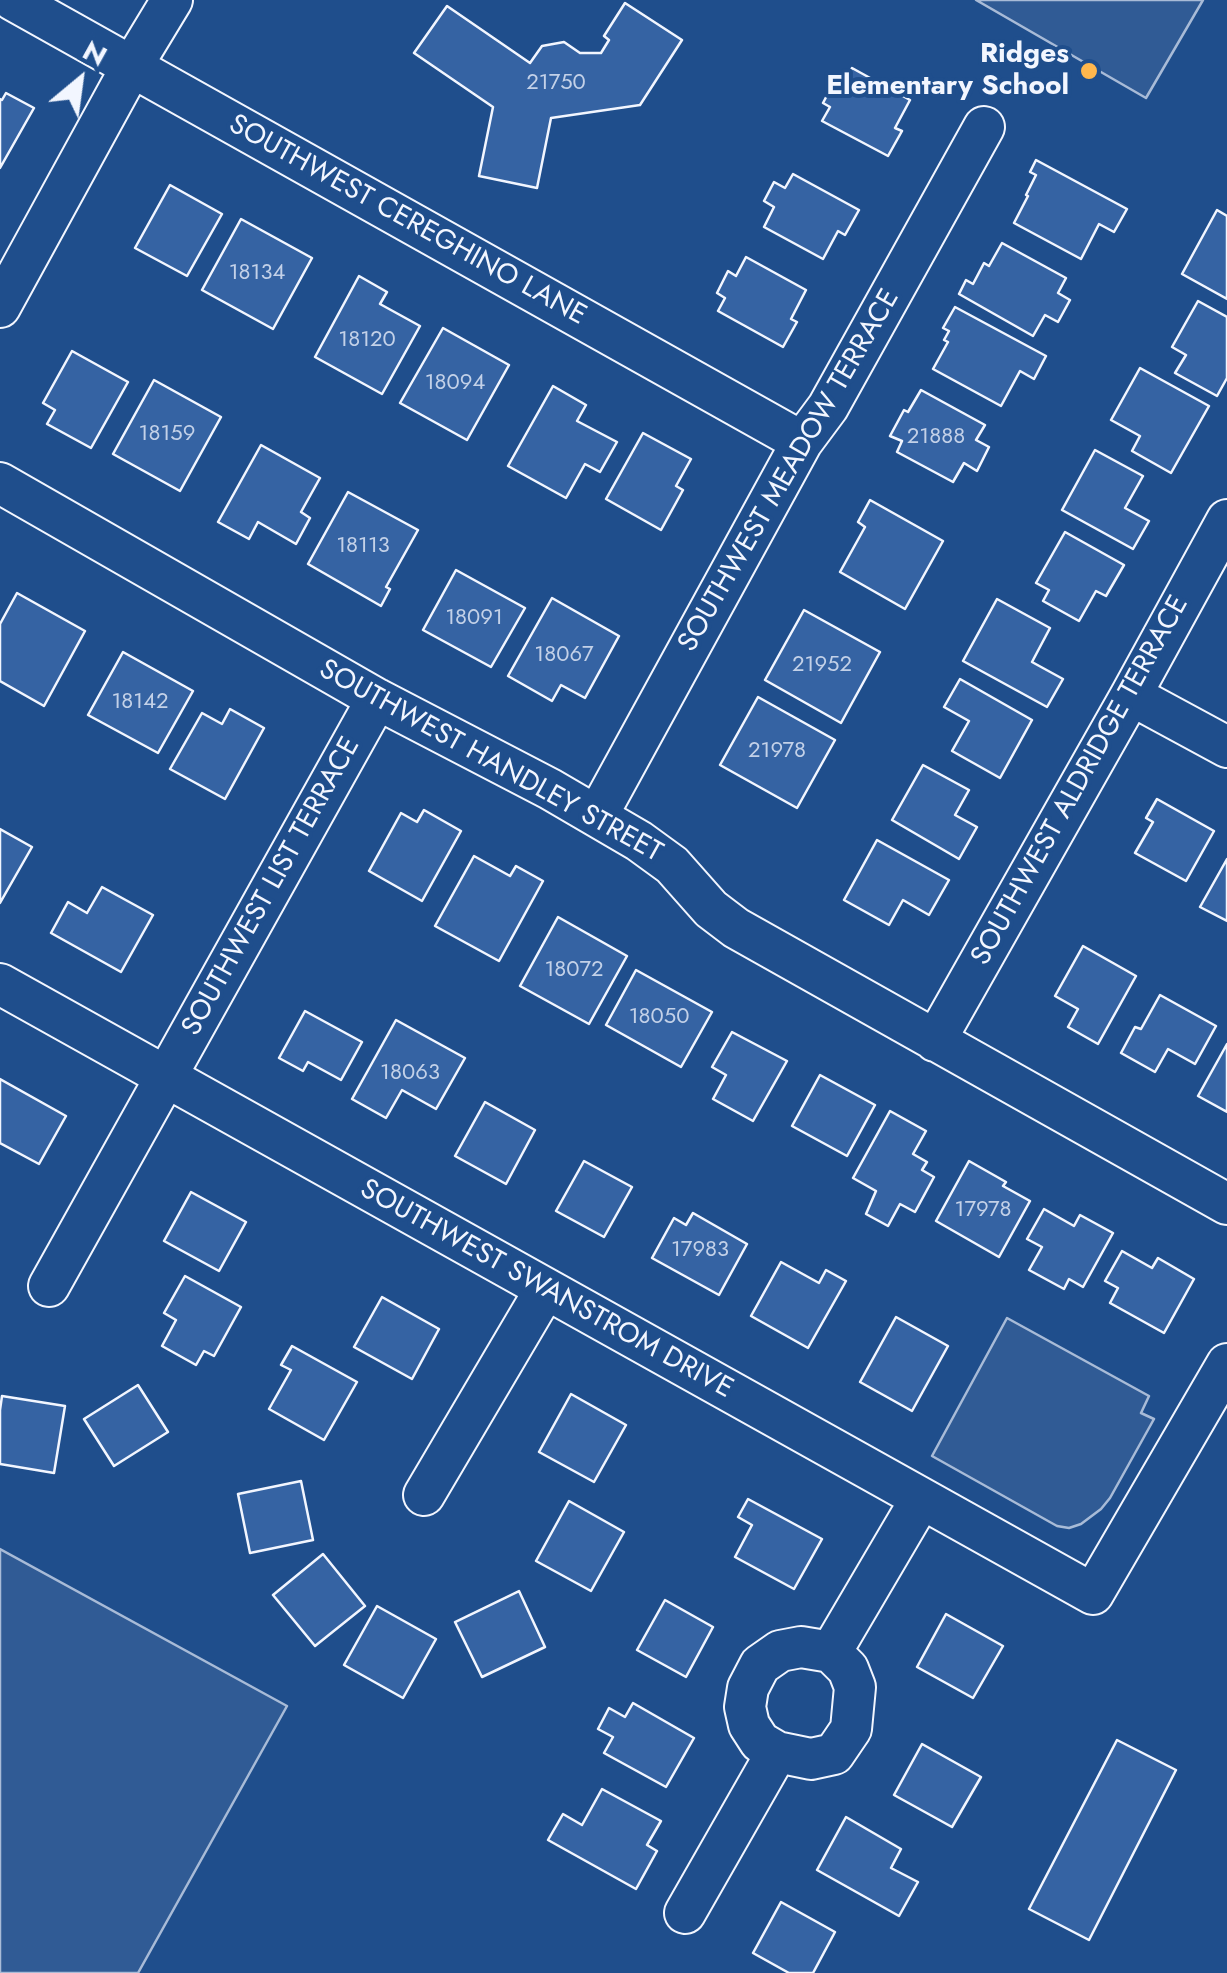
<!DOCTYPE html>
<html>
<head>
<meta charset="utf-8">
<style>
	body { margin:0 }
	#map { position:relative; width:1227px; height:1973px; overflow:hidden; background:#1f4e8c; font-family:Jost,sans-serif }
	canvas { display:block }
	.north { position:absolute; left:30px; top:30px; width:100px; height:100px; -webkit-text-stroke:8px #1f4e8c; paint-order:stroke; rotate:29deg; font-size:28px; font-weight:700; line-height:40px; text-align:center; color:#f2f6ff }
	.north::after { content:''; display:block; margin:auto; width:35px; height:45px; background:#f2f6ff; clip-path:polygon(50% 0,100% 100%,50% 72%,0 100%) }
</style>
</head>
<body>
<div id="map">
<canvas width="1227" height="1973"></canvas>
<div class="north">N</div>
</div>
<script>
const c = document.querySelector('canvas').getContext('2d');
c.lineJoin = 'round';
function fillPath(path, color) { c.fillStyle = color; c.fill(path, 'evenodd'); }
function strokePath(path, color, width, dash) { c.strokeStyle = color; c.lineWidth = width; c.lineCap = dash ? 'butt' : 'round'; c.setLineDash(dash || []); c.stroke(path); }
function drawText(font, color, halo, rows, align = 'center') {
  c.font = font + ' Jost,sans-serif'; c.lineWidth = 8; c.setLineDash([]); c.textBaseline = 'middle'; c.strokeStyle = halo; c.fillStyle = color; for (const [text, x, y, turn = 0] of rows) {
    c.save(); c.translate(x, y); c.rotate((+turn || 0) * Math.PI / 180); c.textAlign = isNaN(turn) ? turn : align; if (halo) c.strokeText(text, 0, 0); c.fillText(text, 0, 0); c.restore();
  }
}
const built = new Path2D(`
	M976 0H1203L1146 98Z
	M1007 1318 1149 1396 1141 1413 1154 1419 1110 1498 1101 1509 1081 1524 1069 1528 1057 1526 932 1456Z
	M0 1549 287 1706 138 1973H0Z`);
const building = new Path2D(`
	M625 3 682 40 640 105 551 118 537 188 479 176 493 107 414 53 447 6 530 63 542 46 564 42 580 53H601L609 40 604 36Z
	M852 68 910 100 895 128 902 131 888 156 822 121 830 107 823 103 834 82 842 87Z
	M6 93 34 108 0 168V99L2 100Z
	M1036 160 1127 209 1114 232 1099 224 1081 259 1014 223 1028 196 1026 195 1036 175 1030 172Z
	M793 174 859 210 845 235 838 231 823 259 764 227 774 207 764 201 774 182 785 188Z
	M170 185 222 214 187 276 135 248Z
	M1217 210 1227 216V299L1182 274Z
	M241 219 312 258 273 329 202 290Z
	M1002 243 1066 278 1058 293 1070 300 1058 322 1045 315 1033 336 959 294 966 280 973 284 984 263 989 266Z
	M746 257 806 290 791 319 797 322 783 347 718 311 725 298 717 293 728 271 736 276Z
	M359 276 387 292 380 304 420 326 382 394 315 357Z
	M1198 301 1227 317V378L1217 396 1175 373 1186 355 1172 347Z
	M955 307 1046 356 1034 379 1020 371 1001 406 933 369 948 342 944 340 949 331 943 328Z
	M443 328 509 365 467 440 400 403Z
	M72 351 128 382 91 448 47 424 55 410 43 403Z
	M1140 368 1209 406 1171 473 1132 451 1140 436 1111 420Z
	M154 380 221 417 180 491 113 454Z
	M553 386 586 405 577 421 617 442 600 472 585 464 566 498 508 466Z
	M921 390 985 425 976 440 989 447 977 471 964 463 953 482 897 452 902 441 890 436 904 410 908 412Z
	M643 433 691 459 676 486 683 490 661 530 606 499Z
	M261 445 320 478 301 512 310 518 296 544 258 522 249 539 218 522Z
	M1095 450 1143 476 1125 508 1149 521 1133 549 1062 510Z
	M348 492 418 530 386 587 390 589 381 606 308 564Z
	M870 500 943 541 905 609 840 572 865 527 858 522Z
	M1065 532 1124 565 1106 596 1096 591 1079 621 1043 601 1049 590 1036 583Z
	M456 570 525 608 491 667 423 630Z
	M17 593 85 631 44 706 0 681V624Z
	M552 598 619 636 585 698 561 685 552 701 508 676Z
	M997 599 1050 628 1032 662 1063 679 1047 707 963 661Z
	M804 610 880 652 841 723 765 680Z
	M123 652 193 691 158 753 88 715Z
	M960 679 1032 720 1000 778 952 751 969 721 944 707Z
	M758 697 835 740 797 808 720 765Z
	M230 709 264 728 225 799 170 769 202 713 222 724Z
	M923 765 969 790 955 815 977 827 959 859 892 820Z
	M1157 799 1214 831 1186 881 1135 853 1153 822 1146 818Z
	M424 810 461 831 422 901 369 871 401 813 417 822Z
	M0 829 32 847 0 903Z
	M877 840 949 880 929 915 903 900 889 925 844 900Z
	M474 856 510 876 516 866 543 881 499 961 435 926Z
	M1227 859V921L1200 907Z
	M102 887 153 915 121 972 51 933 68 902 87 913Z
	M558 917 627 956 589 1024 520 986Z
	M1083 946 1136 976 1098 1044 1068 1027 1078 1009 1055 996Z
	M636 970 712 1012 681 1067 606 1025Z
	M1160 995 1216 1026 1195 1064 1168 1049 1155 1072 1121 1053 1135 1027 1141 1029Z
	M305 1011 362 1042 341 1080 308 1062 303 1071 279 1058Z
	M396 1020 465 1058 436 1109 402 1090 386 1118 352 1099Z
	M732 1032 787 1061 753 1121 713 1099 726 1075 712 1067Z
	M1227 1044V1112L1198 1096Z
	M820 1075 875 1105 847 1156 792 1126Z
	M0 1079 66 1116 39 1164 0 1143Z
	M485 1102 535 1130 506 1184 455 1156Z
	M890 1111 926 1131 913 1154 927 1162 922 1170 934 1177 915 1212 900 1204 888 1226 866 1214 876 1191 853 1178Z
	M584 1161 632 1187 604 1237 556 1211Z
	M969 1161 1006 1182 1003 1186 1030 1201 999 1257 936 1221Z
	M191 1192 246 1222 219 1271 164 1241Z
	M1044 1209 1074 1226 1080 1215 1113 1233 1083 1287 1069 1279 1064 1289 1029 1270 1042 1247 1027 1239Z
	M693 1213 747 1244 719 1295 652 1258 674 1218 686 1225Z
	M1122 1251 1152 1268 1158 1258 1194 1279 1164 1333 1110 1303 1118 1288 1105 1281Z
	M781 1262 819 1283 826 1270 846 1281 808 1348 751 1316Z
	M185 1276 241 1307 214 1356 204 1351 196 1365 162 1346 176 1320 164 1313Z
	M382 1297 439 1329 412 1379 354 1347Z
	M896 1317 948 1346 912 1411 860 1382Z
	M292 1346 357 1382 324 1440 269 1409 291 1370 281 1365Z
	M138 1385 168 1432 114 1466 84 1419Z
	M571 1394 626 1425 594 1482 539 1452Z
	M2 1396 65 1406 54 1473 0 1464V1410Z
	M301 1481 313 1540 250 1553 238 1494Z
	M748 1499 822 1539 794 1589 735 1557 752 1525 738 1517Z
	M569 1501 624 1532 591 1591 536 1561Z
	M323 1554 365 1606 315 1646 273 1595Z
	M519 1591 545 1647 482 1677 455 1622Z
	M665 1600 713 1627 686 1677 637 1650Z
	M377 1606 436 1639 403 1698 344 1665Z
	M946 1614 1003 1646 973 1698 917 1667Z
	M633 1703 694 1738 666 1787 604 1753 613 1737 598 1729 609 1708 625 1717Z
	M1117 1740 1176 1770 1089 1940 1029 1909Z
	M922 1744 981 1777 952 1827 894 1795Z
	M602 1789 661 1821 647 1845 657 1851 636 1889 548 1840 563 1814 582 1825Z
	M846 1817 901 1849 891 1868 918 1882 899 1916 817 1870Z
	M781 1902 835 1932 813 1973H789L753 1953Z`);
const minor = new Path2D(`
	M13 0 802 442
	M0 307 132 66 172 0
	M0 483 377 699 550 789 639 841 672 865 711 909 736 928 1227 1204
	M1131 695 1227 747
	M597 816 802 442 828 407 984 127
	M0 984 1093 1594 1227 1364
	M935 1041 1131 695 1227 520
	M49 1286 377 699
	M424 1495 545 1290
	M801 1647 831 1652 848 1669 855 1687 851 1729 834 1754 811 1759 777 1752 760 1742 749 1725 745 1707 748 1688 760 1665 780 1651Z
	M831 1652 921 1499
	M685 1913 777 1752`);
const markers = [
	[1089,71,10,"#ffb74d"]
];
const numberNames = [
	["21750",556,84],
	["18134",257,274],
	["18120",367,341],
	["18094",455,384],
	["18159",167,435],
	["21888",936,438],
	["18113",363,547],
	["18091",474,619],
	["18067",564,656],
	["21952",822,666],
	["18142",140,703],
	["21978",777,752],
	["18072",574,971],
	["18050",659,1018],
	["18063",410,1074],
	["17978",983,1211],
	["17983",700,1251]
];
const poiNames = [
	["Ridges",1069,55],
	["Elementary School",1069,87]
];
const streetNames = [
	["SOUTHWEST CEREGHINO LANE",407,221,29],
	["SOUTHWEST MEADOW TERRACE",790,471,-60],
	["SOUTHWEST HANDLEY STREET",490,762,29],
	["SOUTHWEST ALDRIDGE TERRACE",1081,781,-61],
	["SOUTHWEST LIST TERRACE",272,887,-61],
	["SOUTHWEST SWANSTROM DRIVE",546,1290,29]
];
fillPath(built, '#305b95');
strokePath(built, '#a8bbd7', 2.5);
fillPath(building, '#3563a3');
strokePath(building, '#f2f6ff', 2.5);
strokePath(minor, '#f2f6ff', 44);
strokePath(minor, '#1f4e8c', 40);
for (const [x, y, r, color] of markers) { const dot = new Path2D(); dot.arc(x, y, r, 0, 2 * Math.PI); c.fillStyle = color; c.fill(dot); strokePath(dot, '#1f4e8c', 4); }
drawText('22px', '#c3d1e8', null, numberNames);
drawText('bold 28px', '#f2f6ff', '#1f4e8c', poiNames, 'right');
drawText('28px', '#f2f6ff', '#1f4e8c', streetNames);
</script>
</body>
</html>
